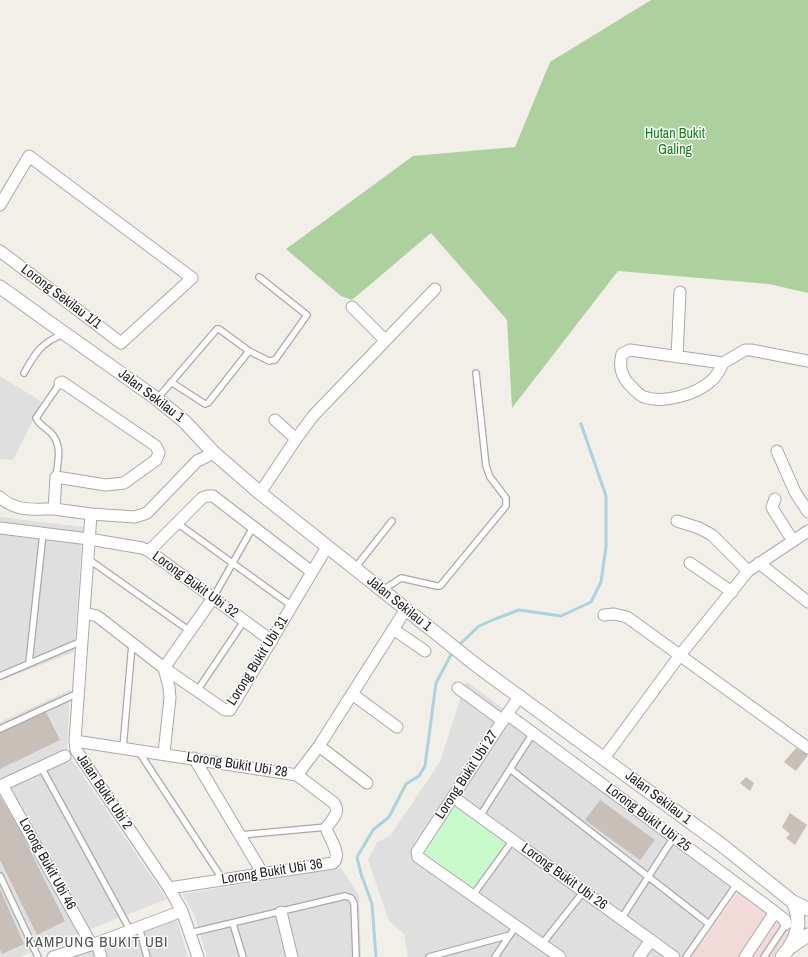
<!DOCTYPE html>
<html>
<head>
<meta charset="utf-8">
<style>
	body { margin:0 }
	canvas { display:block; background:#f2efe9 }
</style>
</head>
<body>
<canvas width="808" height="957"></canvas>
<script>
const c = document.querySelector('canvas').getContext('2d');
c.lineJoin = 'round';
function fillPath(path, color) { c.fillStyle = color; c.fill(path, 'evenodd'); }
function strokePath(path, color, width, dash) { c.strokeStyle = color; c.lineWidth = width; c.lineCap = dash ? 'butt' : 'round'; c.setLineDash(dash || []); c.stroke(path); }
function drawText(font, color, halo, rows, align = 'center') {
  c.font = font + ' "Archivo Narrow",sans-serif'; c.lineWidth = 3; c.setLineDash([]); c.textBaseline = 'middle'; c.strokeStyle = halo; c.fillStyle = color; for (const [text, x, y, turn = 0] of rows) {
    c.save(); c.translate(x, y); c.rotate((+turn || 0) * Math.PI / 180); c.textAlign = isNaN(turn) ? turn : align; if (halo) c.strokeText(text, 0, 0); c.fillText(text, 0, 0); c.restore();
  }
}
const residential = new Path2D(`
	M0 376 42 402 13 460 0 459Z
	M0 517 83 527 74 652 0 681Z
	M466 681 737 883 685 957H408L404 934 389 921 368 860 377 842 390 836 440 762Z
	M70 690 67 747 72 760 167 899 19 957H0V722Z
	M341 868 359 895 361 957H207L194 914 182 894Z
	M177 920 188 957H70Z`);
const commercial = new Path2D(`
	M743 885 790 920 792 928 773 957H691Z`);
const forest = new Path2D(`
	M651 0H808V293L769 284 618 271 512 408 507 320 431 233 352 300 341 296 286 249 413 156 515 147 550 62Z`);
const park = new Path2D(`
	M448 798 508 841 467 896 411 856Z`);
const stream = new Path2D(`
	M458 646 479 626 495 619 519 610 561 616 591 602 601 582 606 547V496L581 424
	M376 957 372 904 361 874 357 857 373 830 389 817 406 784 419 776 425 766 436 683 453 651`);
const building = new Path2D(`
	M46 712 60 740 0 769V733Z
	M796 748 808 755 796 771 784 762Z
	M746 777 754 783 750 791 740 783Z
	M0 796 21 832 65 921 37 935 0 860Z
	M600 800 655 840 640 860 585 820Z
	M790 813 807 825 795 845 786 838 790 834 782 827Z
	M0 889 24 944 2 954 0 949Z`);
const service = new Path2D(`
	M24 373C35 353 42 342 64 334
	M171 382 205 404 208 403 249 351
	M157 399 217 329H219L249 351 269 361 275 360 307 315 259 277
	M56 477C58 461 63 444 50 432 45 427 39 425 36 418L60 383
	M177 523 292 606
	M88 559 190 631
	M355 568 392 521
	M383 590 401 578 437 586H440L506 506V498L490 477 486 466 476 373
	M213 598 253 527
	M29 663 43 533
	M0 676 82 641
	M197 691 244 621
	M0 729 78 693
	M123 748 132 644
	M139 752 223 880
	M41 767 130 930
	M510 769 709 924
	M480 816 533 733
	M240 835 327 827
	M0 876 38 957
	M473 895 513 840
	M621 919 674 837
	M233 924 243 957
	M139 927 147 957
	M190 933 345 896 351 898 354 903 356 957
	M542 944 584 891
	M429 957 510 935
	M495 957 516 926
	M686 957 737 884
	M764 957 786 924`);
const minor = new Path2D(`
	M0 205 29 156 192 278 121 343 0 251
	M352 307 385 340
	M677 357 680 292
	M723 363C720 370 717 376 711 381 697 394 663 404 644 397 638 395 633 388 628 383 621 375 619 365 622 354L630 350 723 363 745 350H751L808 361
	M60 383 62 382 156 446 159 453 156 460 124 483 106 485 56 477 54 509 91 514 135 517 147 513 197 461 214 453
	M275 420 296 439
	M777 451 795 492 808 512
	M260 493 296 439 313 416 435 289
	M0 497C15 512 35 509 54 509
	M775 499 772 507 774 511 793 541
	M91 514 75 741 76 750 169 888 182 911 198 957
	M677 521 699 528 712 535 748 571
	M0 528 89 539 142 548 149 551 272 641
	M149 551 202 498 207 496H213L312 572
	M690 563 732 592
	M759 563 808 602
	M84 613 97 616 164 668 225 710H230L327 547
	M604 615 614 614 627 617 808 748
	M393 629 425 651
	M164 668 213 598
	M458 688 503 721
	M352 694 397 727
	M520 696 507 714 417 852 418 857 560 957
	M507 714 775 912 785 920 786 924
	M75 741 297 775 334 803C341 813 332 819 327 827V831C331 840 342 856 333 863L169 888
	M319 746 367 783
	M164 753 170 698 169 687 164 668
	M194 758 263 874
	M604 758 680 655 748 571 808 531
	M297 775 319 746 406 609
	M2 785 91 944
	M0 786 65 756
	M453 797 674 957
	M281 912 292 957
	M97 943 101 957
	M53 957 97 943 182 911
	M639 957 651 940
	M745 957 775 912`);
const tertiary = new Path2D(`
	M0 287 64 333 157 399 184 421 214 453 260 493 476 665 723 846 793 902 808 909
	M789 948C799 932 801 919 793 902
	M782 957 789 948 808 935`);
const parkNames = [
	["Hutan Bukit",675,134],
	["Galing",675,150]
];
const streetNames = [
	["Lorong Sekilau 1/1",61,297,37],
	["Jalan Sekilau 1",151,396,37],
	["Lorong Bukit Ubi 32",195,585,36],
	["Jalan Sekilau 1",399,604,39],
	["Lorong Bukit Ubi 31",258,661,-58],
	["Lorong Bukit Ubi 28",237,765,9],
	["Lorong Bukit Ubi 27",467,775,-57],
	["Jalan Bukit Ubi 2",104,792,56],
	["Jalan Sekilau 1",658,798,37],
	["Lorong Bukit Ubi 25",648,818,37],
	["Lorong Bukit Ubi 46",47,864,61],
	["Lorong Bukit Ubi 36",272,872,-9],
	["Lorong Bukit Ubi 26",564,877,36]
];
const neighbourhoodNames = [
	["KAMPUNG BUKIT UBI",97,943]
];
fillPath(residential, '#e0dfdf');
fillPath(commercial, '#f2dad9');
fillPath(forest, '#add19e');
fillPath(park, '#c8facc');
strokePath(stream, '#aad3df', 3);
fillPath(building, '#c7bfb8');
strokePath(service, '#a9a9a9', 8);
strokePath(minor, '#a9a9a9', 13);
strokePath(tertiary, '#a9a9a9', 15);
strokePath(service, '#fff', 5.5);
strokePath(minor, '#fff', 11);
strokePath(tertiary, '#fff', 13);
drawText('14px', '#0c8416', '#fff', parkNames);
drawText('14px', '#222', '#fff', streetNames);
c.letterSpacing = '1px';
drawText('15px', '#555', '#fff', neighbourhoodNames);
c.letterSpacing = '0px';
</script>
</body>
</html>
